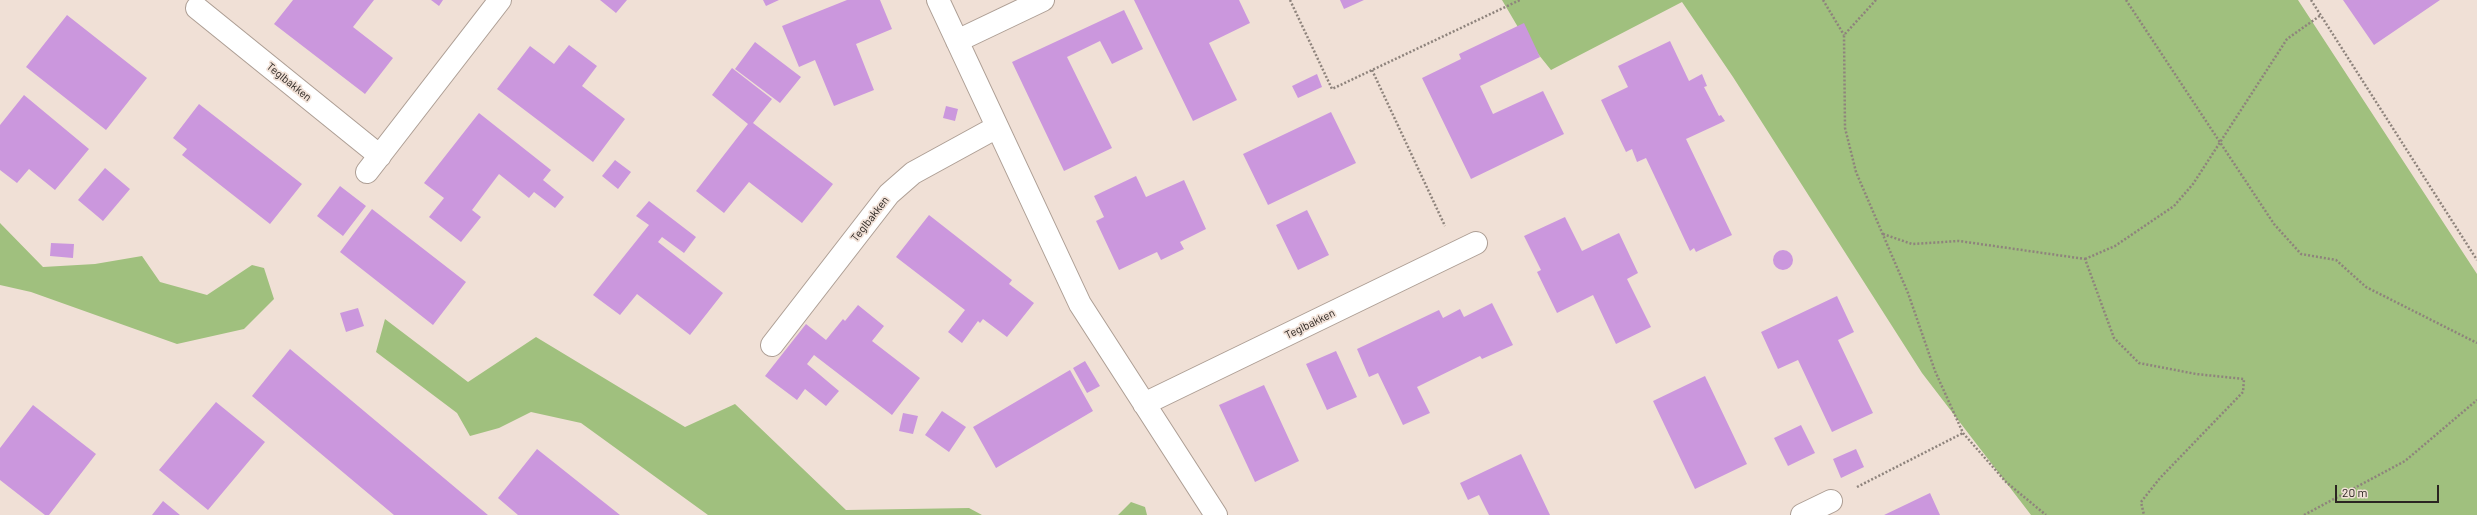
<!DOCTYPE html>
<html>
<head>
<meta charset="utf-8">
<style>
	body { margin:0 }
	#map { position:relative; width:2477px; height:515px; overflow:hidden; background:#f0e0d6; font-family:Barlow,sans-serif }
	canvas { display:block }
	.scale { position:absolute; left:2335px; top:485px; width:104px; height:18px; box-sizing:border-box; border:2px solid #2b2521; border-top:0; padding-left:5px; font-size:12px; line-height:14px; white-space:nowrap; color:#2b2521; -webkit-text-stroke:3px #f0e0d6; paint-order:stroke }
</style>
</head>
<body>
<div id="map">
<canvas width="2477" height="515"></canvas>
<div class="scale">20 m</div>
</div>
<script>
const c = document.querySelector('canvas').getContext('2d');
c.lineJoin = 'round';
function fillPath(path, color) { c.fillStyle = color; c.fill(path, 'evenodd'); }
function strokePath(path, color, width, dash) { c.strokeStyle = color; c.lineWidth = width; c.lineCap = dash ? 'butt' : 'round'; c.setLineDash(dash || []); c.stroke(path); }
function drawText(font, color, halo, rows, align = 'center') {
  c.font = font + ' Barlow,sans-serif'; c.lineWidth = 3.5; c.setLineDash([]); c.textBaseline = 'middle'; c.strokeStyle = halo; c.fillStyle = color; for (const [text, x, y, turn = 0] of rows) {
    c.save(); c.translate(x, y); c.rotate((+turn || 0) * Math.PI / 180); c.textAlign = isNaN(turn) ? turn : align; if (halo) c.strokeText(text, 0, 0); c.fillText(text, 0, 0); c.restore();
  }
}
const green = new Path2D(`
	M1502 0H2298L2477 274V515H2031L1922 373 1733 77 1682 2 1551 70 1522 34Z
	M0 223 43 267 95 264 142 256 160 282 207 295 252 265 264 268 274 299 244 329 177 344 31 292 0 285Z
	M385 319 468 382 536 337 685 427 735 404 846 510 969 508 982 515H708L581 423 531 412 499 428 470 436 457 413 376 352Z
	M1131 502 1145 507 1147 515H1118Z`);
const building = new Path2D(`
	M293 0H374L353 27 393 58 365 94 274 24Z
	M431 0H443L439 6Z
	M600 0H627L616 13Z
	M763 0H779L766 6Z
	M847 0H880L892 29 856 44 874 90 834 106 815 60 799 67 782 26Z
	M1134 0H1239L1250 23 1209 43 1237 100 1193 121Z
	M1340 0H1364L1344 9Z
	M2343 0H2440L2374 45Z
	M1124 10 1143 49 1112 64 1100 41 1067 57 1112 148 1064 171 1012 62Z
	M67 15 147 78 106 130 26 67Z
	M1524 23 1540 57 1480 86 1493 114 1543 91 1564 134 1471 179 1422 78 1461 59 1459 54Z
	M1670 41 1689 81 1702 74 1707 86 1704 87 1719 116 1721 115 1725 121 1686 139 1732 235 1696 252 1694 248 1690 251 1646 158 1637 162 1632 149 1626 152 1601 100 1628 87 1618 66Z
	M755 42 801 77 780 103 735 69Z
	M569 45 597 66 582 86 625 119 593 162 497 89 530 46 554 64Z
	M732 68 772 99 753 123 833 184 802 223 749 182 724 213 696 191 748 124 712 95Z
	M1317 74 1322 87 1298 98 1292 86Z
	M24 95 89 149 55 190 29 169 17 183 0 170V125Z
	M199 104 302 184 270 224 182 155 187 149 173 138Z
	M946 106 958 109 955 121 943 118Z
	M1331 112 1356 163 1268 205 1243 154Z
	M479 113 551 170 543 180 564 197 555 208 534 192 529 198 499 174 472 210 481 217 461 242 429 217 444 198 424 183Z
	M615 160 631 172 618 189 602 176Z
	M105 168 130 189 103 221 78 200Z
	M1136 176 1146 197 1184 180 1206 229 1180 242 1184 249 1161 260 1157 252 1119 270 1096 221 1104 217 1094 196Z
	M340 186 366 206 343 236 317 216Z
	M649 201 696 237 684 253 662 237 658 242 723 293 690 335 637 294 620 315 593 295 649 225 636 216Z
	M372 209 466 282 433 325 340 252Z
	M1307 210 1329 255 1298 270 1276 225Z
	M929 215 1012 280 1009 284 1034 303 1007 337 983 319 980 323 978 321 962 343 948 332 965 310 896 257Z
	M1565 217 1582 251 1619 233 1638 273 1627 279 1651 327 1616 344 1593 295 1557 313 1537 272 1541 270 1524 236Z
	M51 243 74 244 73 258 50 256Z
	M1773 260a10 10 0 1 1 20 0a10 10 0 1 1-20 0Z
	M1837 296 1854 332 1838 340 1873 413 1832 432 1798 360 1778 369 1761 332Z
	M1492 303 1513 345 1482 359 1480 356 1417 387 1430 413 1403 425 1378 373 1369 377 1357 349 1439 310 1443 318 1460 309 1464 317Z
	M858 305 884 326 872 341 920 378 892 415 814 355 807 364 839 391 826 406 805 389 797 400 765 376 806 324 826 340 843 319 845 321Z
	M358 308 364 326 346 332 340 313Z
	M290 349 488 515H394L252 396Z
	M1336 351 1357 397 1327 410 1306 364Z
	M1085 361 1100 386 1087 393 1073 368Z
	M1070 370 1093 411 996 468 973 427Z
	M1705 376 1747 464 1695 489 1653 401Z
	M1264 385 1299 461 1255 482 1219 405Z
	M216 402 265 442 208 510 159 470Z
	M33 405 96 454 49 515H45L0 480V448Z
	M942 411 966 427 949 452 925 435Z
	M903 413 918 416 913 434 899 431Z
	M1801 425 1815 453 1788 466 1774 438Z
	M537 449 620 515H518L498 498Z
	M1856 449 1864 467 1841 478 1833 459Z
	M1521 454 1550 515H1489L1479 495 1468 500 1460 483Z
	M1930 493 1940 515H1884Z
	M163 501 180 515H152Z`);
const path = new Path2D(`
	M1290 0 1332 89 1520 0
	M1823 0 1844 35
	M1876 0 1844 35 1845 128 1856 172 1908 293 1935 371 1963 433 2006 482 2046 515
	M2126 0 2274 224 2301 254 2336 260 2366 287 2477 343
	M2311 0 2477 260
	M1372 70 1445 226
	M1883 234 1912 244 1959 241 2085 259 2114 338 2139 363 2196 374 2244 379 2243 392 2160 478 2141 502 2144 515
	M2085 259 2115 246 2174 206 2193 184 2287 39 2321 15
	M1857 487 1963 433
	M2304 515 2405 461 2477 400`);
const minor = new Path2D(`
	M938 0 1080 304 1216 515
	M197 8 380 156
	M957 41 1043 0
	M367 172 500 0
	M772 345 889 194 913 173 997 127
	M1144 404 1476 243
	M1802 515 1831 501`);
const streetNames = [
	["Teglbakken",289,82,39],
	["Teglbakken",870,219,-52],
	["Teglbakken",1310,324,-26]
];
fillPath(green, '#a0c07e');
fillPath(building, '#cb97dd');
strokePath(minor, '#ad9e94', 24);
strokePath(path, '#8e837c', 2.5, [2, 2]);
strokePath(minor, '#fff', 22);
drawText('11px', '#2b2521', '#f0e0d6', streetNames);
</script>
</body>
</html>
